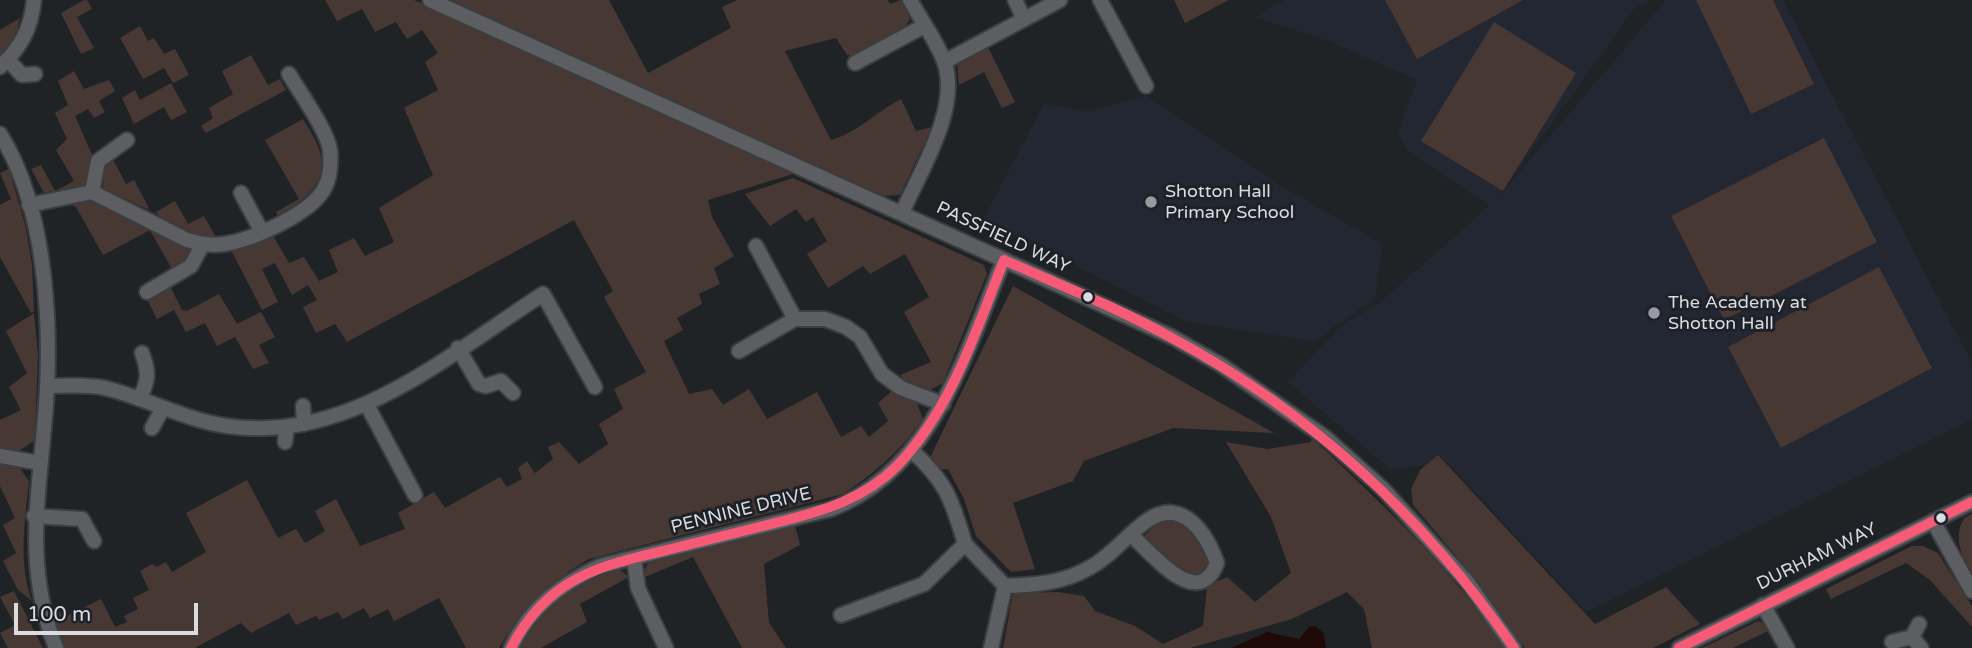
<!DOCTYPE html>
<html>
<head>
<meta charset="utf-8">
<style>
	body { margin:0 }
	#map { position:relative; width:1972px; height:648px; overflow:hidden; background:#202326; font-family:"Varela Round",sans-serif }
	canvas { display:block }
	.scale { position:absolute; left:14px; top:603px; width:184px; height:32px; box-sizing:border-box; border:4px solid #d9dce0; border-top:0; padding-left:9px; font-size:21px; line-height:24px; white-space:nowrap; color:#d9dce0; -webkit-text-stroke:5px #1e2228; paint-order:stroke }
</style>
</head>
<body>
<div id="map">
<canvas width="1972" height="648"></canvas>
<div class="scale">100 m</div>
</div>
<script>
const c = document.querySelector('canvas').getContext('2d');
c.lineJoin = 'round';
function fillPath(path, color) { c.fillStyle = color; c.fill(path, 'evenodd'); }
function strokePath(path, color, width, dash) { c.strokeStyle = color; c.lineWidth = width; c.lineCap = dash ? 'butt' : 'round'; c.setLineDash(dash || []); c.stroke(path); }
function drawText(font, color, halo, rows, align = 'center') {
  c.font = font + ' "Varela Round",sans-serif'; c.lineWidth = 6; c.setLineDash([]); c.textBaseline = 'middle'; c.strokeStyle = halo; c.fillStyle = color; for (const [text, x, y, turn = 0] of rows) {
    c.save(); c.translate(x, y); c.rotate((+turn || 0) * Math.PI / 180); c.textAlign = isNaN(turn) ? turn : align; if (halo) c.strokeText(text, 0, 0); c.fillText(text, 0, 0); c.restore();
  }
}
const built = new Path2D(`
	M1285 0H1650L1635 8 1496 200 1666 0H1783L1972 363V419L1586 612 1448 463 1390 469 1288 382 1338 329 1385 298 1489 206 1407 150 1398 135 1417 80 1331 42 1255 17Z
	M1145 95 1276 183 1382 244 1375 299 1313 341 1188 322 983 220 1044 103 1089 112Z`);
const green = new Path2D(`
	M84 0H87L92 9 77 17 94 48 81 54 61 13Z
	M325 0H414L719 136 793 174 708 200 712 217 734 256 714 268 720 284 699 294 702 304 677 318 683 330 664 341 689 394 712 389 723 405 749 389 767 419 817 392 841 437 861 426 869 437 888 421 878 403 894 389 917 403 923 419C900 451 876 472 843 494L589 559C550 582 522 608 499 648H466L439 598 394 621 388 609 370 618 364 608 343 619 338 612 319 620 316 616 296 625 289 613 251 633 241 623 195 648H64L50 610 57 607 63 618 101 599 115 627 127 622 124 616 138 609 133 598 149 590 140 571 152 564 156 567 166 562 172 572 206 552 186 513 247 480 278 538 296 529 305 543 325 531 315 511 336 499 360 546 405 529 398 513 434 492 445 508 500 477 507 487 522 479 518 468 527 461 535 473 553 459 548 447 559 442 579 464 608 444 599 424 623 409 614 389 646 372 604 297 613 291 574 220 347 342 335 324 316 333 303 307 317 300 308 285 292 295 275 263 262 269 278 302 262 310 232 252 272 234 289 263 304 257 319 281 338 272 329 250 354 238 365 256 394 242 379 208 433 175 404 108 438 90 425 62 438 53 422 30 407 39 396 22 375 32 362 9 337 21Z
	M450 0H609L648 73 731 28 722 7 737 0H888L890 4 901 0 910 19 902 31 855 56 847 55 836 38 785 51 831 140C857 133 876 112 901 99L916 131 932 127 900 195 884 196Z
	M1174 0H1229L1185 23Z
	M1385 0H1523L1417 59Z
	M1696 0H1773L1814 84 1751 114Z
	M20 18 14 45 0 60V30Z
	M1494 22 1576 73 1503 191 1421 141Z
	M140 26 148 41 154 38 164 54 175 49 189 75 173 83 164 68 143 79 120 38Z
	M987 45 1015 102 1002 108 984 72 959 85 957 62Z
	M251 55 268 85 280 79 286 90 206 133 201 126 213 118 209 108 233 94 222 71Z
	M74 71 84 89 109 80 115 91 99 101 105 112 94 118 88 109 75 116 92 155 85 185 44 193 31 169 41 165 55 191 74 181 56 150 67 139 55 113 68 105 58 81Z
	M171 83 187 112 171 120 164 107 134 124 122 98 135 90 140 100Z
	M303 119C335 167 326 188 278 216L276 212 299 199 265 140Z
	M1824 138 1877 242 1724 320 1671 216Z
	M111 156 126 184 134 180 149 208 147 209 103 188 105 162Z
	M9 169 25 224 32 264 34 311 31 313 0 257V205L11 199 0 173Z
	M793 178 984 265 987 274 943 383 928 391 910 386 900 375 931 362 904 312 929 297 905 254 870 274 863 266 828 288 807 254 827 241 813 217 806 222 796 209 770 226 745 194Z
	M83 199 95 200 186 244 191 249 184 264 173 271 150 230 103 255 76 207 70 204Z
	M175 201 188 224 204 216 217 239C198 238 166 230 156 212Z
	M1879 267 1932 368 1781 448 1728 347Z
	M170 286 182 310 187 311 219 294 237 324 261 312 275 337 259 345 269 363 253 369 235 337 217 346 205 323 186 332 174 310 157 319 147 299Z
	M1013 286 1274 433 1173 428 1084 461 1073 481 1013 503 1035 569 1011 572 976 536 964 499 948 469 924 470Z
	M34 313 38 355 35 440 16 453 0 450V420L21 410 9 387 27 373 6 331Z
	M1312 438C1382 504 1451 567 1504 648H1372L1364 609 1347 592 1292 619 1190 648H1003L1013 593 1057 592 1084 596 1095 611 1135 626 1163 644 1203 626 1207 586 1227 577 1255 602 1291 573 1271 517 1226 442 1267 449 1311 442Z
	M1438 455 1595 624 1666 587 1700 624 1653 648H1525L1462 563 1413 505 1411 489 1420 470Z
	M0 461 17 464 29 481C25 520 18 562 32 601L18 590 3 561 16 553 3 525 15 518 0 486Z
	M1972 514V574C1961 555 1953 538 1964 518Z
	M1166 519 1188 524 1208 555 1210 564 1205 572 1191 579 1143 538 1156 522Z
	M795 526 800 545 764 564 769 623 786 648H742L693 557 645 577 644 571 650 560Z
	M1912 546H1923L1938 553 1972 606V627L1930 580 1906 563 1831 599 1826 589Z
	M616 567 629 577 580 604 587 622 541 648H515L524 631 574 583Z
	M14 591 43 648H8L0 633 15 625 0 597Z
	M1758 621 1767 625 1768 631 1733 648H1702Z`);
const water = new Path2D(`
	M1316 626 1324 634 1326 648H1231L1267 632 1299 639 1309 627Z`);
const minor = new Path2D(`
	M430 0 1004 260 1172 337 1221 365 1326 438 1383 489 1468 583 1514 648
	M1015 0 1024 19
	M1100 0 1146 86
	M8 60 22 75 35 74
	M944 62 1060 0
	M855 63 924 26
	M0 67C21 47 31 29 34 0
	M0 134C49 212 53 338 44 428 37 507 26 572 56 648
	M92 192 98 161 127 140
	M241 193 262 232
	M29 205 92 192 187 240C200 244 212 246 224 244 252 240 313 213 325 187 331 176 331 163 330 150 327 130 300 93 289 74
	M902 213C920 171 961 108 944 61 936 40 921 20 910 0
	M756 246 795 319
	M147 292 191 266 203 244
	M458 348 479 384 486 386 501 381 513 393
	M739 351 795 319H825L846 327 860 337 882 374 901 388 943 404
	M47 386C65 386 87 384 105 388 146 398 185 420 227 426 348 444 448 355 543 294L595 387
	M139 399C149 381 149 372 142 353
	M367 405 415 495
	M303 406 304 424
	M152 428 163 408
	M285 442 287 427
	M0 456 40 463
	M34 516 82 519 94 541
	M1933 521 1972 591
	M965 544 1005 586 991 648
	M634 558 638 588 666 648
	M1005 586C1035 585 1063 583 1089 568 1112 556 1127 534 1148 520 1183 496 1207 535 1217 563 1198 612 1154 555 1132 536
	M1763 605 1787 648
	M841 615 924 584 965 544C952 500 946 481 911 450
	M1912 637 1919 624
	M1892 642 1912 637 1921 648
	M511 648C529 608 561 584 600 566L831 509C934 470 966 351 1004 260
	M1679 648 1972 502`);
const bus1 = new Path2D(`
	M511 648C548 577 599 566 671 549 707 540 743 531 779 522 823 511 864 499 897 466 951 410 976 331 1004 260 1060 285 1118 308 1172 338 1312 413 1425 518 1514 648
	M1679 648 1972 502`);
const markers = [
	[1151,202,7,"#989b9f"],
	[1088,297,6,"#d9dce0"],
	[1654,313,7,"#989b9f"],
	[1941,518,6,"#d9dce0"]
];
const poiNames = [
	["Shotton Hall",1165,192],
	["Primary School",1165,213],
	["The Academy at",1668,303],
	["Shotton Hall",1668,324]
];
const streetNames = [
	["PASSFIELD WAY",1003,238,25],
	["PENNINE DRIVE",741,511,-14],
	["DURHAM WAY",1817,557,-26]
];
fillPath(built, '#222731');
fillPath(green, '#473834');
fillPath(water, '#1f0a07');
strokePath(minor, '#3b3e41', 18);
strokePath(minor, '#5d5e61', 14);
strokePath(bus1, '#f75a77', 10);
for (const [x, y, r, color] of markers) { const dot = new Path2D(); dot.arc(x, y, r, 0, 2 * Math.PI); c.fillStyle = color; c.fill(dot); strokePath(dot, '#1e2228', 2.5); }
drawText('18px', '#d9dce0', '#1e2228', poiNames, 'left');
drawText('18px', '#d9dce0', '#1e2228', streetNames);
</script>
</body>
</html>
